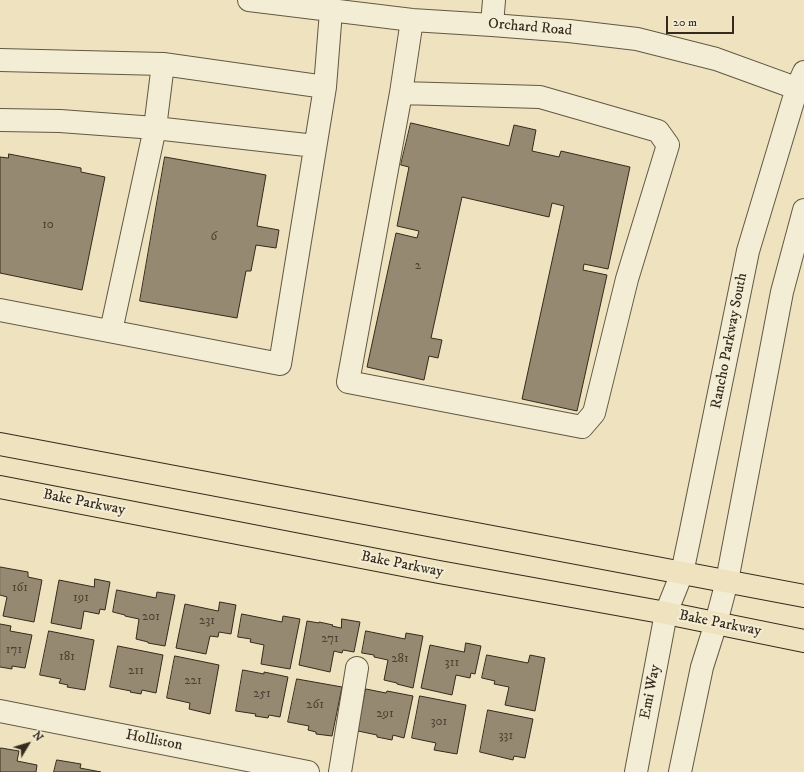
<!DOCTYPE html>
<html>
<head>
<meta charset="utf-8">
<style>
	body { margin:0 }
	#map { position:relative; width:804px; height:772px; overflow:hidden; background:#eee3be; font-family:"IM FELL DW Pica",serif }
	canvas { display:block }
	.north { position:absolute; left:8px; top:724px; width:40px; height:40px; -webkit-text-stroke:3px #f4edd5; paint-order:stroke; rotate:52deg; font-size:11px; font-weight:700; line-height:16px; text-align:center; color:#342a1d }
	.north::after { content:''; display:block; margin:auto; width:14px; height:18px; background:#342a1d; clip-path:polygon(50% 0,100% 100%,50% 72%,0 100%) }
	.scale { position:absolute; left:666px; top:16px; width:68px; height:18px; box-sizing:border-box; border:2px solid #342a1d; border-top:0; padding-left:5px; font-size:12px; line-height:14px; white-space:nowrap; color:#342a1d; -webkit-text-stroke:3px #f4edd5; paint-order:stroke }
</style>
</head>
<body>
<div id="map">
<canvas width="804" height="772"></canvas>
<div class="north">N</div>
<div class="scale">20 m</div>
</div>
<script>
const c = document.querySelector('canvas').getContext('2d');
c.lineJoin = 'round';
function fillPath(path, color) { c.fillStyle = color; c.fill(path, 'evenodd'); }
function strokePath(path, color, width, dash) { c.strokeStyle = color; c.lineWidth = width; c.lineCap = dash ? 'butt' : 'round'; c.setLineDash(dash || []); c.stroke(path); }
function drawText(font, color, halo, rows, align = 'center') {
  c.font = font + ' "IM FELL DW Pica",serif'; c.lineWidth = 4; c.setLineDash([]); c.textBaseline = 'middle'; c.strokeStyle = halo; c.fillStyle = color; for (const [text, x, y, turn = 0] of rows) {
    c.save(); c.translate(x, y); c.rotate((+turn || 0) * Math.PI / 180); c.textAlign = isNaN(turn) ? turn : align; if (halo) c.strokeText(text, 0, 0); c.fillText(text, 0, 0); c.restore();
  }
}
const building = new Path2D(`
	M411 123 509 146 514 125 536 130 532 151 559 157 561 151 630 167 608 269 584 264 583 270 607 275 577 411 522 399 564 206 552 203 549 217 462 197 431 338 442 340 438 358 429 356 424 380 367 367 396 233 417 238 419 231 397 226 409 167 401 165Z
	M9 154 81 168V172L105 177 82 290 0 273V157L8 158Z
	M165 157 266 175 257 226 279 230 276 248 256 245 251 271H246L237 318 140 301Z
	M0 567 28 572V577L42 580 34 622 3 616 7 597 0 595Z
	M95 579 110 582 105 610 100 609 99 614 84 611 81 629 51 623 59 580 94 587Z
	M117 590 156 598 157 592 175 595 165 646 148 643V642L136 639 139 619 125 616V615L113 612Z
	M220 602 236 605 231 634 219 632 218 637 210 636 206 654 176 648 185 604 218 611Z
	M242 614 282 622 283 616 300 619 290 669 261 664 264 645 250 642 251 639 238 637Z
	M342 619 360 622 354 652 343 650 342 653 334 651 330 672 299 665 307 621 319 623V622L333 625 332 626 341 628Z
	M0 624 11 626 10 631 32 635 25 668 12 666V669L0 667Z
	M49 631 94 640 85 690 67 687 68 685 59 683 61 679 40 675Z
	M366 631 405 639 406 633 423 636 413 688 397 684V683L384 680 388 660 374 657V655L362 653Z
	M466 643 481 646 475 674 471 673 470 678 456 675 452 695 421 688 430 645 464 652Z
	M118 646 163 655 156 693 142 690 141 694 130 692 131 691 110 687Z
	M487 655 528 663 530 655 545 658 535 711 505 705 509 687 494 684 495 681 482 678Z
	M175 656 219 665 210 714 189 709 190 703 167 698Z
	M243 670 264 674V672L288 677 280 717 269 715 268 718 255 716 256 714 236 711Z
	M297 679 342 687 332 736 316 734V732L308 730 309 726 288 722Z
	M366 689 386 693 387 691 413 696 404 738 393 735 392 740 377 737V735L358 731Z
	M420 696 466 705 457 754 434 750 436 743 412 738Z
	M488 710 533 719 525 758 514 756 513 760 480 752Z
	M1 748 19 751 17 761 37 765 36 772H0V750Z
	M57 760 81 764 80 768 101 772H54Z`);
const minor = new Path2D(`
	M249 0 412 20 492 25 569 31 637 39 716 59 804 91
	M492 25 494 0
	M0 60 163 64 325 87
	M401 93 348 382 582 427 594 413 627 279 668 145 658 131 540 97 401 93 412 20
	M0 120 60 121 155 128 315 146
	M0 310 280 364 325 87 331 11
	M111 331 155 128 163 64
	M0 711 308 772
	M340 772 357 668
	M636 772 666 613 682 573 690 535 748 251 797 88 804 72
	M680 772 702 667 716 623 727 581 782 292 804 210`);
const major = new Path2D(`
	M0 444 804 596
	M0 487 439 572 666 613 804 641`);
const numberNames = [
	["10",48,225],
	["6",214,237],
	["2",418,266],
	["161",20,588],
	["191",81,598],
	["201",151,617],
	["231",207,621],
	["271",330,639],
	["171",14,650],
	["181",67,657],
	["281",400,659],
	["311",452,663],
	["211",136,671],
	["221",193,681],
	["251",262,694],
	["261",315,705],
	["291",385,714],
	["301",439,722],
	["331",506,736]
];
const streetNames = [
	["Orchard Road",530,28,5],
	["Rancho Parkway South",730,341,-79],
	["Bake Parkway",84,503,11],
	["Bake Parkway",402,565,11],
	["Bake Parkway",720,624,11],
	["Emi Way",651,692,-79],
	["Holliston",154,741,11]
];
fillPath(building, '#958a71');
strokePath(building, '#342a1d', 1);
strokePath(minor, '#625845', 24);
strokePath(major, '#342a1d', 24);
strokePath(minor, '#f4edd5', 22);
strokePath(major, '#eee3be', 22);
drawText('13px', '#4c4232', null, numberNames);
drawText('15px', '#342a1d', '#f4edd5', streetNames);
</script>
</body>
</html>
